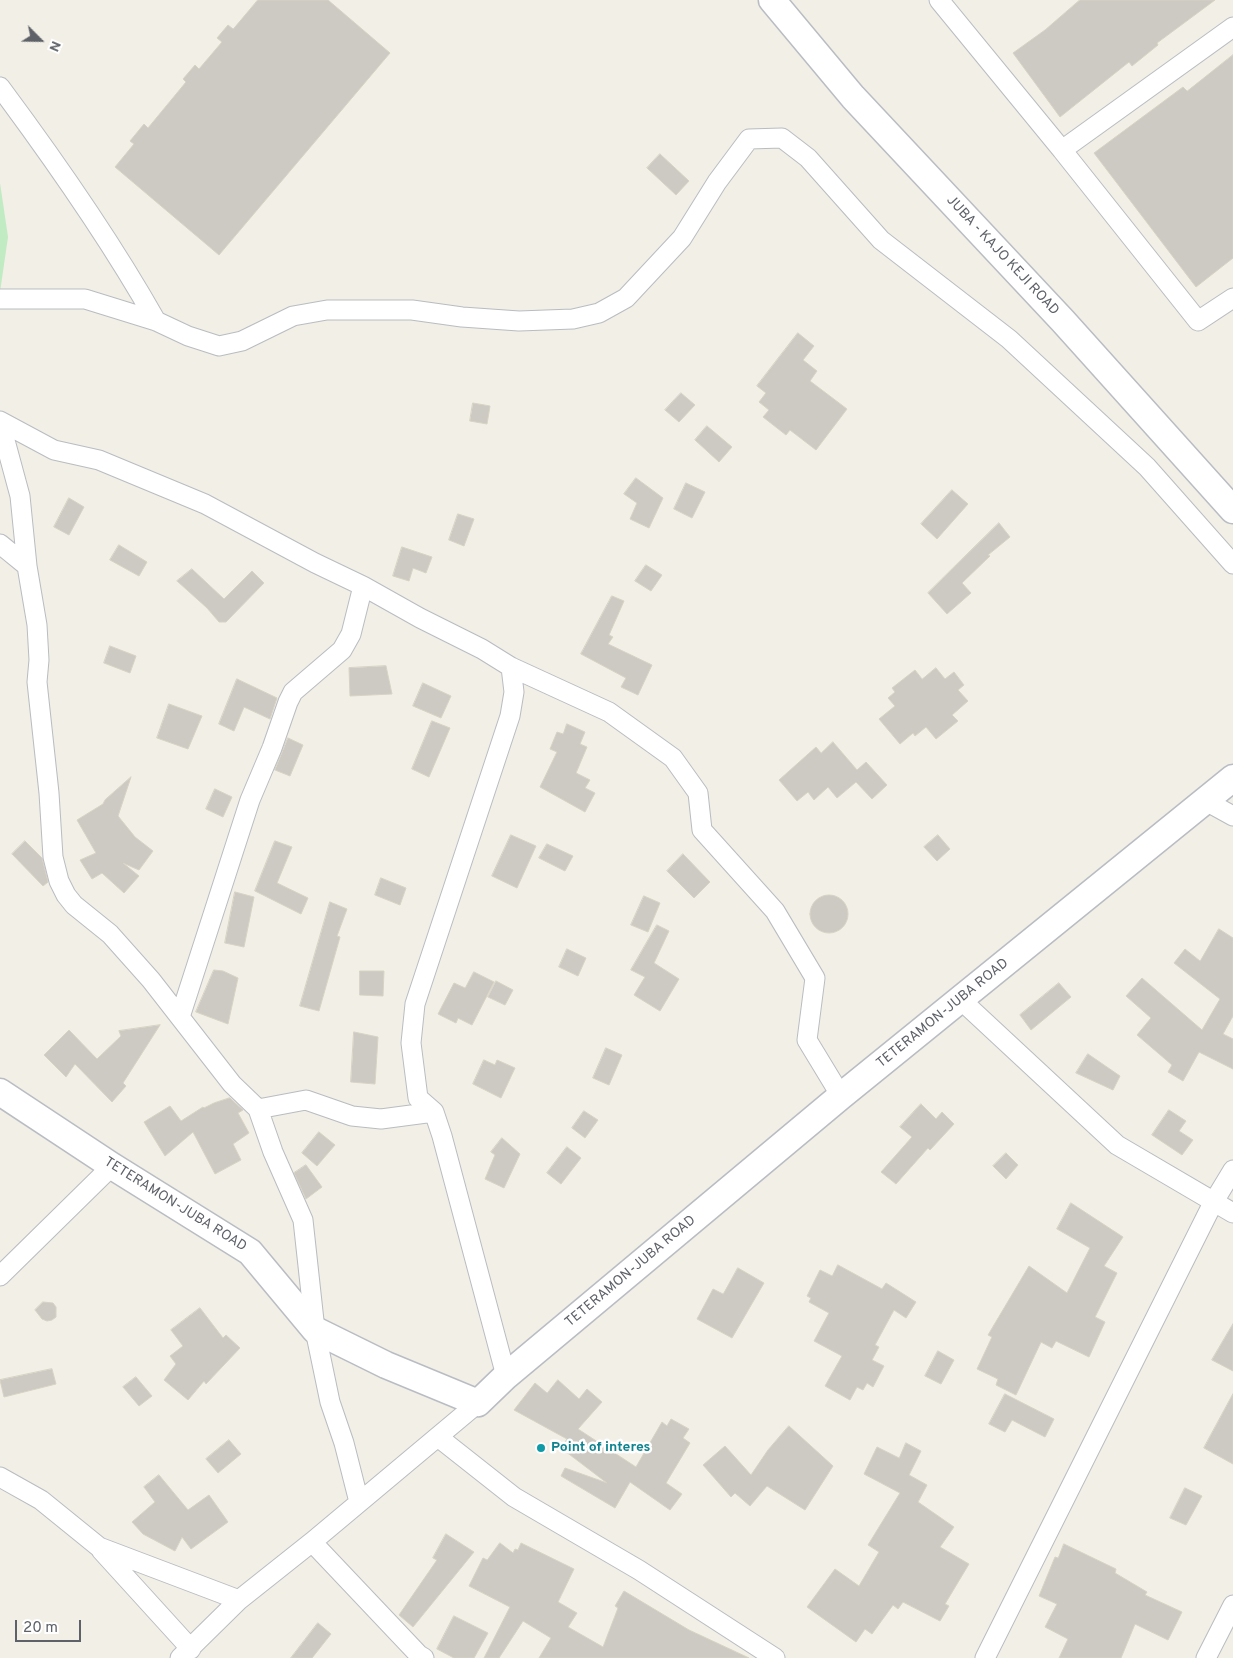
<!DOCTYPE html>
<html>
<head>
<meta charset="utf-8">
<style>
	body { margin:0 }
	#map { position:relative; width:1233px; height:1658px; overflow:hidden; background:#f1efe6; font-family:Overpass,sans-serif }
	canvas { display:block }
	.north { position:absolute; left:15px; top:15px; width:50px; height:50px; -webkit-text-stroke:4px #fff; paint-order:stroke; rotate:113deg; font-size:14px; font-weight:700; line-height:20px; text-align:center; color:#5e6268 }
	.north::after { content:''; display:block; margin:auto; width:18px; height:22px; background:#5e6268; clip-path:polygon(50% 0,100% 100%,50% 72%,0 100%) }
	.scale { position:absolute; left:15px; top:1620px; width:66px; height:22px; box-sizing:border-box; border:2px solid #5e6268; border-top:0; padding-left:6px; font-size:15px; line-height:18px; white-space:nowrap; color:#5e6268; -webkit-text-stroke:4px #fff; paint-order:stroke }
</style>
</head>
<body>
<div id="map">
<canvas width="1233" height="1658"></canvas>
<div class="north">N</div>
<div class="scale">20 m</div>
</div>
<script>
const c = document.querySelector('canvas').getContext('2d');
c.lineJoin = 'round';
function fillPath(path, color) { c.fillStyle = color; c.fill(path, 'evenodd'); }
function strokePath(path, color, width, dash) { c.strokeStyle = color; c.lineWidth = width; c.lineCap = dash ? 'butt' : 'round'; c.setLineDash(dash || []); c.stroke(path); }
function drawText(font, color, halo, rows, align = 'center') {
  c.font = font + ' Overpass,sans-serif'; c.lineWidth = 5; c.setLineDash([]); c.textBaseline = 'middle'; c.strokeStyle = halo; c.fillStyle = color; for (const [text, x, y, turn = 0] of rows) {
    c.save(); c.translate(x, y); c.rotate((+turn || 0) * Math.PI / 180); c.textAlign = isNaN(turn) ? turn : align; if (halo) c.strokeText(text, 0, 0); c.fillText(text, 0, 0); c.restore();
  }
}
const green = new Path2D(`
	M0 183 8 237 0 292Z`);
const building = new Path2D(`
	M258 0H328L390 53 219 255 115 167 134 144 130 141 144 124 148 128 186 82 183 79 195 65 199 69 222 42 217 38 228 25 233 29Z
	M1080 0H1215L1157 43 1158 45 1132 66 1129 62 1060 117 1013 53 1045 30Z
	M1233 55V258L1196 287 1094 153 1183 87 1187 91Z
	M660 154 689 181 676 195 647 168Z
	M798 333 814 346 803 360 817 371 810 381 847 409 816 450 790 430 786 435 763 417 769 410 759 402 766 393 757 386Z
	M681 393 695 405 679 422 665 410Z
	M473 403 490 406 487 424 470 421Z
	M707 426 732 447 719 462 695 440Z
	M636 478 663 498 649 528 630 519 637 503 624 494Z
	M686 483 705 492 692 518 674 509Z
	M952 490 968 504 937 539 921 524Z
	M69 498 84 507 69 535 54 527Z
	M458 514 474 519 464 546 449 540Z
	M999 523 1010 537 988 555 990 556 962 583 971 593 947 614 928 593Z
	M119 545 147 562 139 576 110 560Z
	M402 547 432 557 426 573 413 568 409 581 393 576Z
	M646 565 662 575 651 591 635 581Z
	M192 569 224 599 252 571 264 583 226 622H219L207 608 177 581Z
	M612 596 624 601 609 635 613 637 608 644 652 665 638 695 621 687 626 678 581 654Z
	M110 646 136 656 130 673 104 663Z
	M386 666 392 694 350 696 349 668Z
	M936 668 945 679 954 672 964 685 958 690 968 701 952 715 958 721 936 739 926 727 915 736 913 733 900 744 879 719 895 706 888 698 895 692 892 688 915 670 922 679Z
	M237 679 277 698 270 719 244 707 234 731 219 724Z
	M423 683 451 696 441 718 413 706Z
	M169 704 202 716 188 749 157 738Z
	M432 721 450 728 429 777 412 769Z
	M567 724 585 732 580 744 587 747 576 773 590 780 585 788 595 793 585 812 540 787 557 752 550 749 557 732 563 734Z
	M288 738 303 745 290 776 275 770Z
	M833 742 857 770 866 762 887 785 872 799 856 782 837 798 828 787 814 800 808 792 797 801 779 780 816 747 821 753Z
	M131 777 118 816 135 837 153 851 139 870 123 863 139 876 124 893 102 873 92 879 80 860 96 853 77 820 103 804 105 800Z
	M215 789 232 797 223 817 206 809Z
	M511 835 536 846 517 888 492 876Z
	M938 835 950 849 937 861 924 847Z
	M25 841 42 858 48 882 43 886 12 854Z
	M275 841 292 847 277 883 308 898 301 914 255 891Z
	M547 844 573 856 565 871 539 858Z
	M683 854 710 882 694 898 667 871Z
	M381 878 406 888 400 905 375 895Z
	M235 892 254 897 244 947 225 943Z
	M810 914a19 19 0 1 1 38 0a19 19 0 1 1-38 0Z
	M644 896 660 903 648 932 631 925Z
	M330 902 347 909 337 936 340 937 319 1011 300 1006Z
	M657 925 669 931 654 963 679 979 660 1011 634 995 645 977 631 970Z
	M1219 929 1233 938V1016L1223 1034 1233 1039V1069L1199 1052 1183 1081 1168 1072 1172 1065 1137 1035 1151 1018 1126 996 1142 978 1202 1030 1220 999 1174 963 1185 949 1200 961Z
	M567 949 586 958 578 976 559 967Z
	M214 970 223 971 238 978 228 1024 196 1012Z
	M360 971H384L383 996 360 995Z
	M474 972 494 982 472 1025 458 1018 456 1023 438 1014 454 983 465 988Z
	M496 981 513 990 505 1005 488 997Z
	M1059 983 1071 997 1031 1030 1020 1015Z
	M160 1025 123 1083 126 1086 112 1102 75 1064 66 1077 44 1055 69 1030 97 1059 121 1036 119 1031Z
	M354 1032 378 1037 375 1084 351 1082Z
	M606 1048 622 1055 609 1085 593 1078Z
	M1088 1054 1120 1076 1113 1090 1076 1073Z
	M484 1060 495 1065 497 1060 515 1068 501 1098 473 1084Z
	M230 1098 243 1110 238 1113 249 1133 233 1144 241 1160 215 1174 193 1132 165 1156 144 1122 170 1106 181 1121 203 1107 204 1108 214 1103Z
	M921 1104 936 1119 942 1112 954 1124 930 1150 928 1148 896 1184 881 1172 912 1137 900 1127Z
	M1169 1110 1186 1121 1179 1131 1193 1140 1182 1155 1152 1135Z
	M584 1111 598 1120 585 1138 572 1128Z
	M319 1132 335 1145 317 1166 302 1153Z
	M502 1138 520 1154 504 1188 485 1179 495 1155 491 1152Z
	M567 1147 581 1158 561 1184 547 1173Z
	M1006 1153 1018 1165 1006 1179 993 1166Z
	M306 1165 322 1187 306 1199 294 1173Z
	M1071 1203 1123 1237 1104 1266 1117 1273 1095 1317 1105 1322 1089 1357 1056 1341 1052 1348 1041 1342 1016 1395 996 1385 998 1379 977 1369 992 1337 988 1335 1029 1266 1067 1293 1090 1248 1057 1229Z
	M838 1265 882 1289 886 1283 916 1302 906 1318 894 1310 875 1345 879 1347 872 1360 884 1366 873 1387 867 1383 863 1390 857 1387 850 1400 825 1386 842 1356 814 1341 829 1313 809 1302 811 1298 807 1296 820 1270 832 1276Z
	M738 1268 764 1283 732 1338 697 1319 713 1289 723 1294Z
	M43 1302 53 1303 56 1307V1317L52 1320 47 1321 42 1319 35 1310Z
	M200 1308 223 1338 226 1335 240 1348 206 1384 204 1381 188 1400 164 1380 176 1364 170 1356 183 1346 171 1330Z
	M1233 1324V1371L1212 1360Z
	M938 1351 954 1360 941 1384 925 1376Z
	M52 1369 56 1384 4 1397 0 1380Z
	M136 1377 152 1396 139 1406 123 1387Z
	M558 1380 579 1399 587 1389 602 1402 578 1429 636 1467 662 1422 667 1426 671 1419 689 1429 683 1438 690 1443 666 1483 682 1494 670 1510 630 1482 615 1508 561 1476 565 1468 607 1483 561 1448 567 1439 514 1410 535 1383 547 1393Z
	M1005 1394 1054 1419 1045 1437 1012 1420 1005 1432 989 1424Z
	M1233 1394V1464L1204 1448Z
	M789 1426 833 1466 805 1510 767 1486 750 1506 735 1493 731 1497 703 1465 725 1446 751 1475 768 1450Z
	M229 1440 241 1454 218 1473 206 1459Z
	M906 1443 921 1451 909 1475 927 1485 918 1502 954 1527 940 1547 969 1564 945 1604 949 1606 940 1621 903 1602 898 1609 893 1605 872 1634 865 1629 856 1642 807 1607 835 1569 859 1586 879 1552 868 1545 900 1493 864 1474 877 1447 899 1458Z
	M159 1475 188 1510 209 1495 228 1522 191 1549 182 1537 175 1551 143 1534 132 1522 155 1502 144 1487Z
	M1185 1488 1202 1496 1186 1525 1170 1518Z
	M446 1534 474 1552 413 1627 399 1615 437 1560 433 1558Z
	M500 1543 513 1553 515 1549 518 1550 521 1543 574 1569 558 1602 577 1613 568 1627 603 1647 618 1608 615 1606 624 1591 689 1630 749 1658H539L551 1638 523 1621 499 1658H484L510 1607 469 1586 483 1558 487 1560Z
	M1064 1544 1116 1569 1115 1573 1147 1592 1145 1595 1182 1612 1168 1640 1135 1624 1121 1658H1059L1068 1639 1045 1627 1057 1604 1039 1596 1055 1557 1058 1558Z
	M454 1616 488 1633 474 1658H454L437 1649Z
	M318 1623 331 1634 312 1658H291Z`);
const street = new Path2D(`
	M939 0 1062 150
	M1233 27 1062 150 1198 321 1233 298
	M0 87C55 161 111 241 156 321
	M0 299H85L156 321 188 336 219 346 242 341 293 316 327 310H412L462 317 519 321 573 319 599 313 626 298 682 238 717 182 749 139 782 138 808 158 881 240 1009 339 1147 467 1233 564
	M0 421 54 450 99 460 205 504 315 563 363 586 420 618 482 649 511 667 609 712 673 758 698 793 702 830 775 911 815 978 807 1040 841 1096
	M0 422 20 496 27 566 37 625 39 660 37 682 49 793 53 857 59 881 66 895 74 905 110 934 151 980 232 1084 258 1109 273 1152 303 1220 315 1330 330 1402 344 1443 359 1502
	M0 544 27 566
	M1204 800 1233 816
	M961 1000 1117 1145 1233 1213
	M180 1017 250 800 272 748 288 702 293 692 342 650 351 634 363 586
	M258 1109 306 1100 352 1116 381 1119 434 1112
	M0 1276 112 1166
	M506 1376 442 1136 434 1112 418 1098 411 1043 415 1004 510 716 514 692 511 667
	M438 1437 514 1497 639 1570 775 1658
	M0 1477 41 1500 99 1547 239 1600
	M312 1542 419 1655 424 1658
	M101 1550 191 1649
	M180 1658 239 1600 312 1542 478 1403
	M985 1658 1213 1203 1233 1170
	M1206 1658 1233 1605`);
const secondary = new Path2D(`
	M772 0 853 97 1063 321 1233 510
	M0 1092 112 1166 250 1252 315 1330 386 1365 478 1403 506 1376 841 1096 1233 778`);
const markers = [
	[541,1448,5,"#0f9aa8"]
];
const streetNames = [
	["JUBA - KAJO KEJI ROAD",1002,256,47],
	["TETERAMON-JUBA ROAD",943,1014,-39],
	["TETERAMON-JUBA ROAD",175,1205,32],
	["TETERAMON-JUBA ROAD",631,1272,-40]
];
const cultureNames = [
	["Point of interes",551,1448]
];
fillPath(green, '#c1ebc2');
fillPath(building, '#cdcac3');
strokePath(building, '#d7d2c4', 1);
strokePath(street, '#b9bcc1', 21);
strokePath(secondary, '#b9bdc3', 29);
strokePath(street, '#fff', 19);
strokePath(secondary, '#fff', 26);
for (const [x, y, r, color] of markers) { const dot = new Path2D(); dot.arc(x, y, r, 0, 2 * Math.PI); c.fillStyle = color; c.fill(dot); strokePath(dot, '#fff', 2); }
drawText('14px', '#5e6268', '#fff', streetNames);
drawText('bold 14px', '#0d838f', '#fff', cultureNames, 'left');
</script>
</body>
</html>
